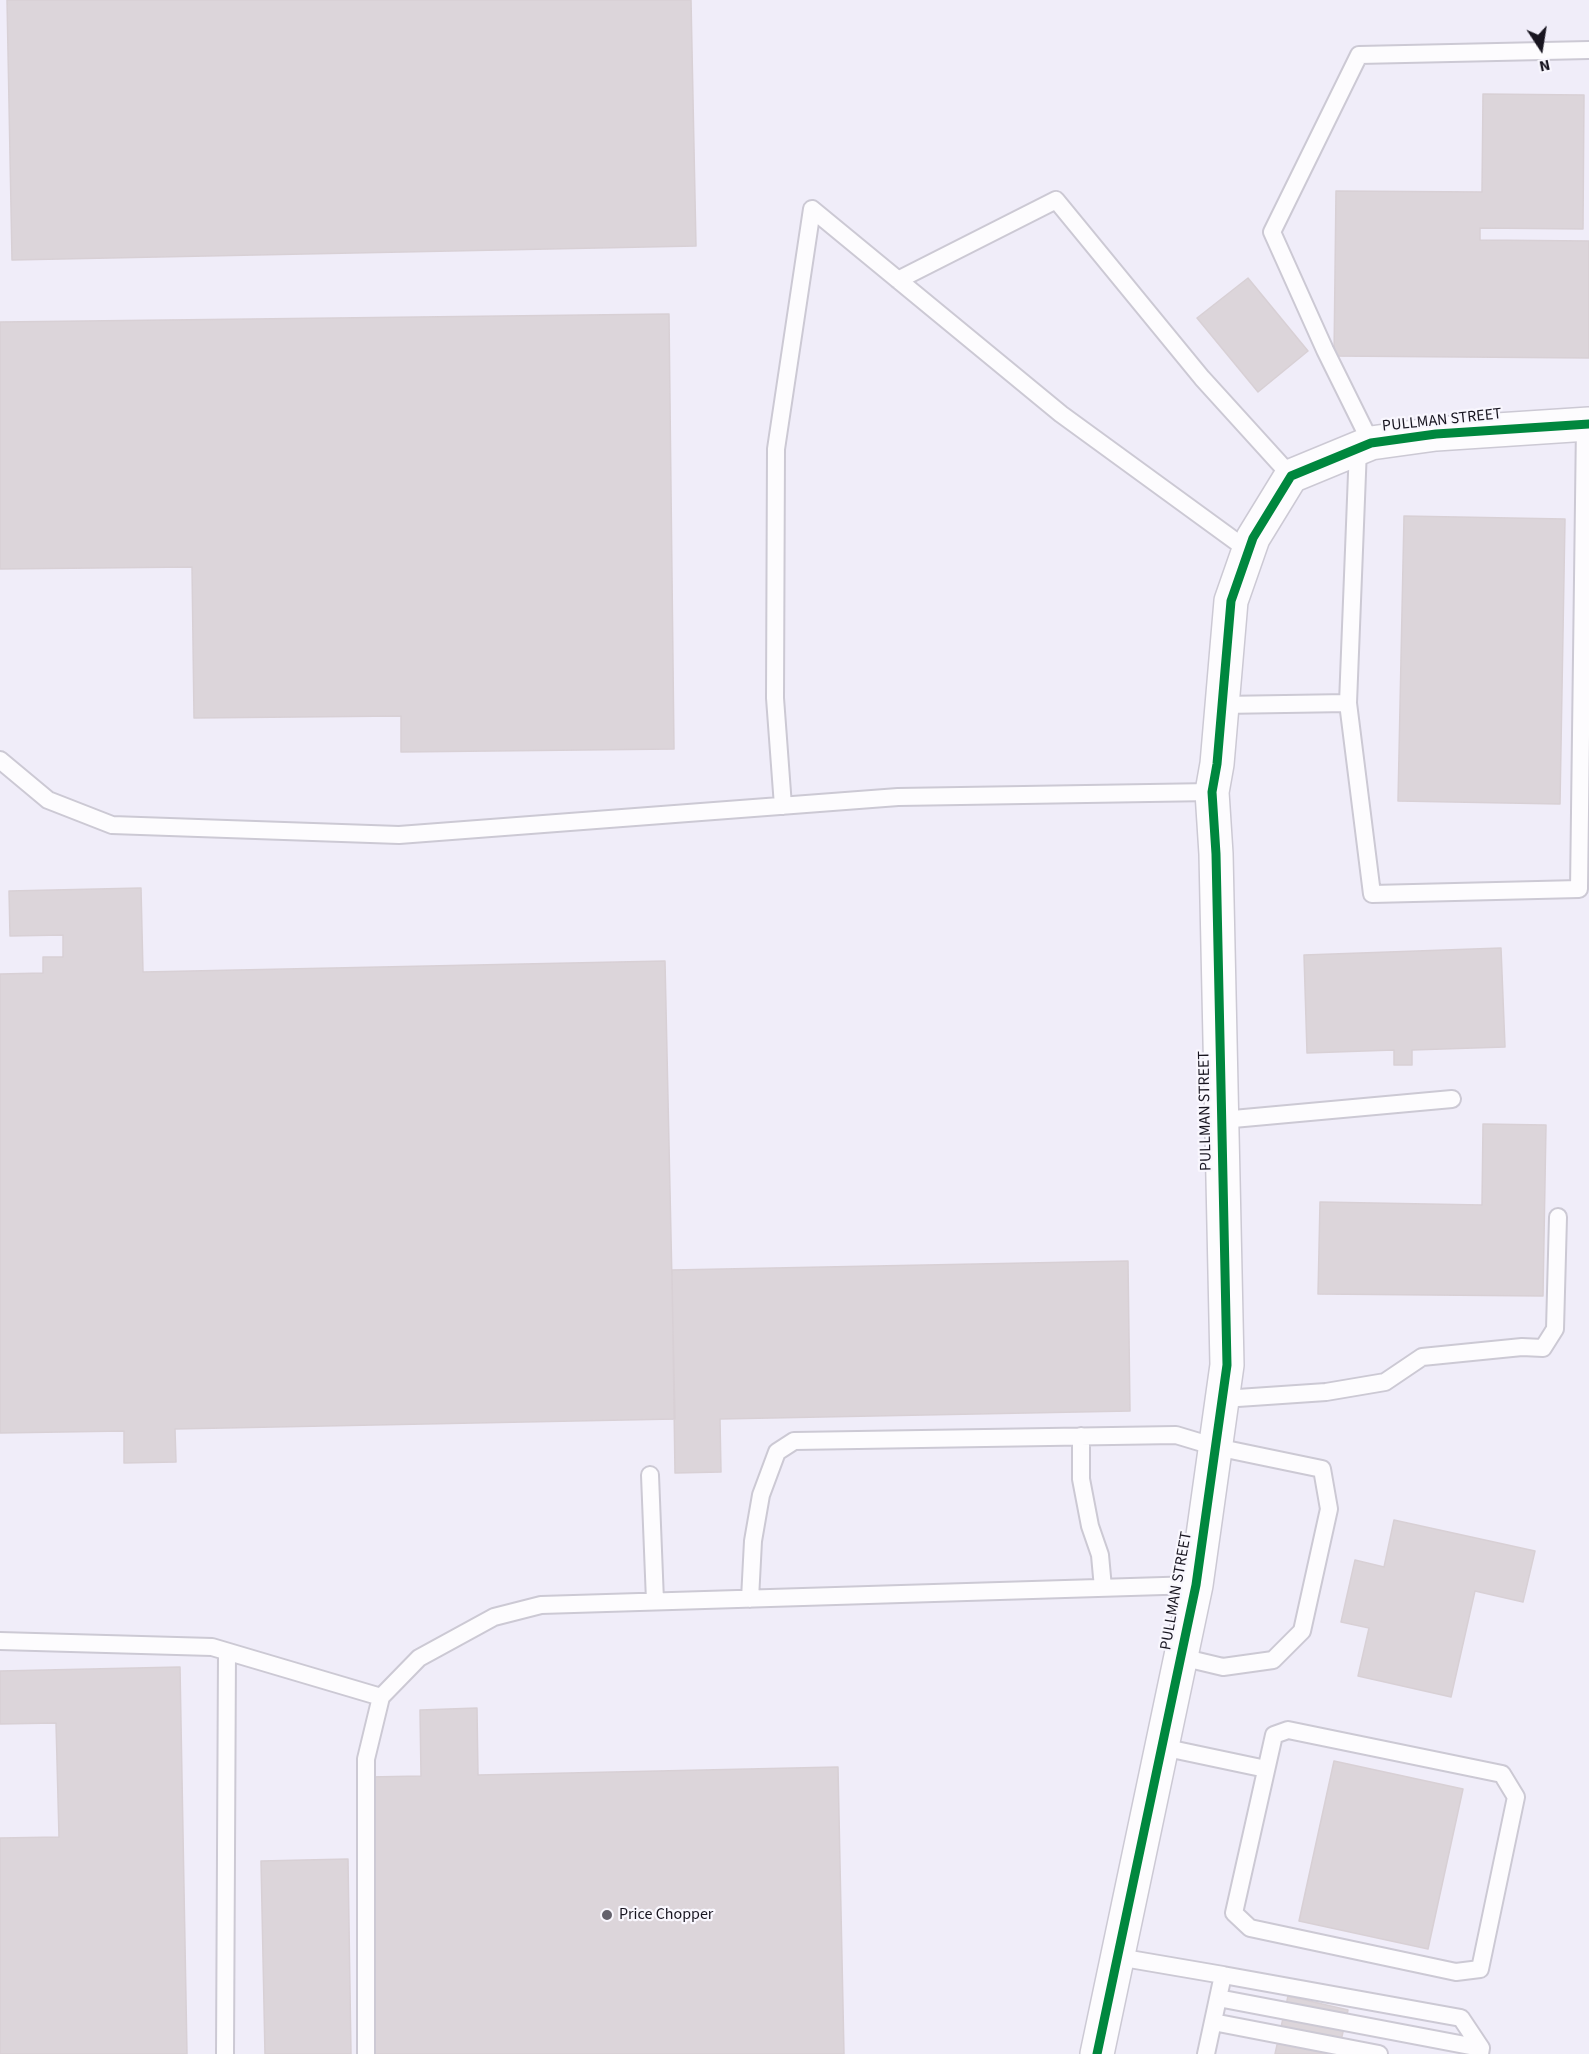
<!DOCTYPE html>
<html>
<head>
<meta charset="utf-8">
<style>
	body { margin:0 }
	#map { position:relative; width:1589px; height:2054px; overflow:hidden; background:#f0edf9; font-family:"Source Sans 3",sans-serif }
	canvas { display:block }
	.north { position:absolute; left:1511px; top:18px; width:60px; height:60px; -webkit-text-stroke:4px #f9f7fe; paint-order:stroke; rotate:168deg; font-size:16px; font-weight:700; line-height:24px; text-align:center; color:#181520 }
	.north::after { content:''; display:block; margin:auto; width:21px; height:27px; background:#181520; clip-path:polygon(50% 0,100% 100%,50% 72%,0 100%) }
</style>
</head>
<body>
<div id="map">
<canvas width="1589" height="2054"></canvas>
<div class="north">N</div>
</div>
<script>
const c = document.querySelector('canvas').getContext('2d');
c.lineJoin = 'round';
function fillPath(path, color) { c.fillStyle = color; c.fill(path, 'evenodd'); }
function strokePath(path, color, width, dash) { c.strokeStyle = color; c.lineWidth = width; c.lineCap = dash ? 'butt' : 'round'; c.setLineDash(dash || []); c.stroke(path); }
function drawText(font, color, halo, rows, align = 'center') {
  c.font = font + ' "Source Sans 3",sans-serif'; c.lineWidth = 4.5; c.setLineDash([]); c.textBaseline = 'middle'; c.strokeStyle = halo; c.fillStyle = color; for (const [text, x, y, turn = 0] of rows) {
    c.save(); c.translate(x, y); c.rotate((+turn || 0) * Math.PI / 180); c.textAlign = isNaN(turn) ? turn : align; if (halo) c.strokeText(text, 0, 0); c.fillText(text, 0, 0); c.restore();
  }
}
const building = new Path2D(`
	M7 0H691L696 246 12 260Z
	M1483 94 1584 95 1583 229 1480 228V240L1589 241V358L1334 356 1336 191 1482 192Z
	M1248 278 1308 351 1258 392 1197 318Z
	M669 314 674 749 401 752V716L194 718 192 567 0 569V322Z
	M1404 516 1565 519 1560 804 1398 801Z
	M141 888 143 972 665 961 675 1419 175 1429 176 1462 124 1463V1431L0 1433V974L43 973V957H63V935L10 936 9 891Z
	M1501 948 1505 1047 1412 1050V1065H1394V1050L1307 1053 1304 955Z
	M1483 1124 1546 1125 1543 1296 1318 1294 1320 1202 1482 1205Z
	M1128 1261 1130 1411 720 1419 721 1472 675 1473 672 1270Z
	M1394 1520 1535 1551 1523 1602 1475 1591 1451 1697 1358 1676 1369 1628 1341 1622 1355 1560 1384 1567Z
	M180 1667 187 2054H0V1838L59 1837 56 1723 0 1724V1671Z
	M477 1708 478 1775 838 1767 844 2054H375L369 1777 421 1776 420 1710Z
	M1334 1761 1463 1789 1428 1949 1299 1921Z
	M348 1859 351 2054H265L261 1861Z
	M1288 1996 1348 2010 1338 2054H1275Z`);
const service = new Path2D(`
	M898 280 1056 200 1202 378 1291 476
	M1371 443 1325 350 1272 232 1359 55 1589 50
	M1348 703 1372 894 1579 889 1585 424
	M1222 705 1348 703 1358 448
	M0 760 48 800 112 825 399 835 898 797 1212 792
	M783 806 775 698 776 449 812 209 1061 414 1249 551
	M1222 1120 1452 1099
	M1223 1399 1326 1392 1385 1382 1422 1357 1522 1347 1543 1348 1555 1329 1558 1217
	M1081 1436V1479L1090 1526 1100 1555 1103 1588
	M650 1475 655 1601
	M750 1599 753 1541 761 1495 777 1452 794 1441 1176 1435 1216 1447 1322 1469 1329 1509 1302 1631 1273 1660 1223 1667 1181 1657
	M0 1641 212 1647 381 1697
	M1288 1730 1502 1774 1516 1797 1480 1969 1456 1972 1250 1928 1234 1913 1274 1735Z
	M1162 1747 1266 1769
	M1118 1957 1223 1975
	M1218 1998 1481 2048
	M1213 2022 1379 2054
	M225 2054 227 1652
	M366 2054V1759L381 1697 419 1658 494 1617 541 1605 1196 1585
	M1206 2054 1223 1975 1461 2018 1481 2048 1480 2054`);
const minor = new Path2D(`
	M1097 2054 1196 1585 1227 1365 1216 854 1212 792 1217 764 1231 601 1253 538 1291 476 1371 443 1436 434 1589 424`);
const cycleway = new Path2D(`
	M1097 2054 1196 1585 1227 1365 1216 854 1212 792 1217 764 1231 601 1253 538 1291 476 1371 443 1436 434 1589 424`);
const markers = [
	[607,1915,6,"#64616c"]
];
const streetNames = [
	["PULLMAN STREET",1442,421,-6],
	["PULLMAN STREET",1206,1111,-91],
	["PULLMAN STREET",1177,1591,-80]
];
const poiNames = [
	["Price Chopper",619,1915]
];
fillPath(building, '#dcd5da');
strokePath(building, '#d8d0d5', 1.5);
strokePath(service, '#ccc9d4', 20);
strokePath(minor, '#ccc9d4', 36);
strokePath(service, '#fdfcfe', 16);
strokePath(minor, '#fdfcfe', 33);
strokePath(cycleway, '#00873e', 9);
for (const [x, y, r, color] of markers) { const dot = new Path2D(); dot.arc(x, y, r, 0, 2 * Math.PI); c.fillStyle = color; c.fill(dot); strokePath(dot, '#f9f7fe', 2); }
drawText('16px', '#181520', '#f9f7fe', streetNames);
drawText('16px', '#181520', '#f9f7fe', poiNames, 'left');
</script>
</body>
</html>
